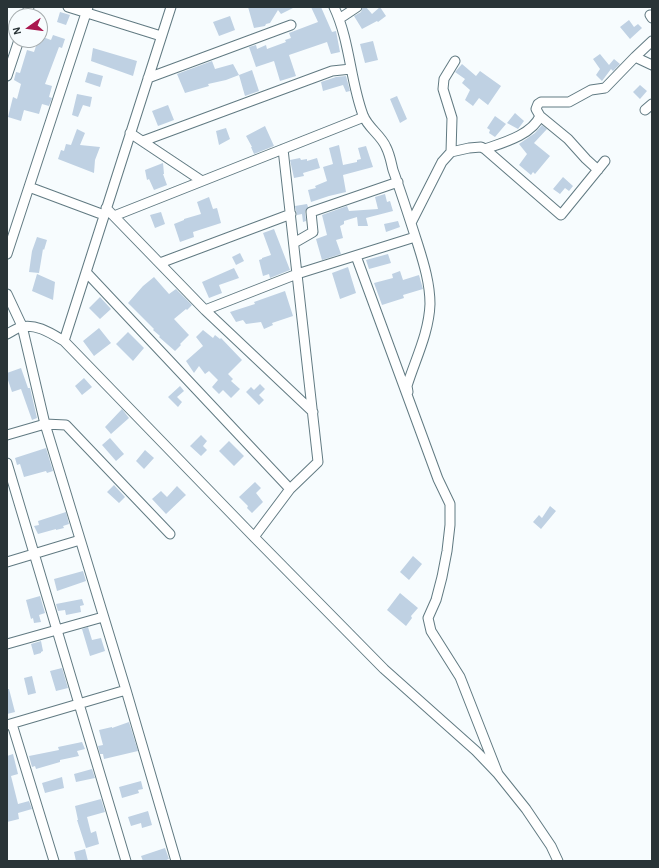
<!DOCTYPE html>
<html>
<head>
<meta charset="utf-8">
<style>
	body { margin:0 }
	#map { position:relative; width:659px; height:868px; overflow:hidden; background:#f7fcfe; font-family:"Alegreya Sans",sans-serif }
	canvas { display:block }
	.frame { position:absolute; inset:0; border:8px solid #293437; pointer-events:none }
	.north { position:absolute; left:8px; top:8px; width:40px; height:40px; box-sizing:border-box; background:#f7fcfe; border:1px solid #a5acae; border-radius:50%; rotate:256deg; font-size:11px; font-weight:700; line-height:16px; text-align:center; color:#293437 }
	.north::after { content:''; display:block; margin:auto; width:14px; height:18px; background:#a9174e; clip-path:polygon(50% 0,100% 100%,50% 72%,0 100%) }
</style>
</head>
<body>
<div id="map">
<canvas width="659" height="868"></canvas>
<div class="frame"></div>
<div class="north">N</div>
</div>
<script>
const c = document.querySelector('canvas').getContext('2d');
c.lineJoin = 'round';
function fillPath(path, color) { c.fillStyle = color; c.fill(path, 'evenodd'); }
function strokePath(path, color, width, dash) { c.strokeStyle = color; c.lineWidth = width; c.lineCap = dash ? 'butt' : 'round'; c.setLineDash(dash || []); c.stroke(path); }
const building = new Path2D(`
	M248 7H295L281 14 278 10 270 23 266 24 265 26 254 28Z
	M311 7H321L332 32 336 31 340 52 331 54 327 42 289 55 296 76 280 81 274 61 256 67 249 47 256 45 257 49 266 45 267 49 286 42 285 40 291 38 289 33 318 22Z
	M363 7H366L372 14 380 7 386 16 378 22 377 21 362 29 354 16 361 12Z
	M60 12 70 15 66 25 57 22Z
	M230 16 235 30 219 36 213 22Z
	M629 20 634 27 638 24 642 28 630 39 620 27Z
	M53 35 65 39 62 48 59 47 45 84 52 86 49 97 52 98 49 106 42 104 39 114 24 110 21 121 8 117 13 97 17 99 21 84 14 80 16 72 20 73 27 50 34 52 38 40H40V36L51 40Z
	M373 41 378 60 365 63 360 44Z
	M93 48 137 61 133 76 91 61Z
	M600 54 609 65 614 59 620 64 613 71 611 69 602 81 596 75 600 69 593 59Z
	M212 61 215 69 233 64 239 75 226 80 208 84 209 86 185 93 177 74Z
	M462 64 476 76 480 71 501 86 488 105 479 98 473 106 465 100 470 90 462 83 465 79 455 72Z
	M252 70 259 91 245 96 239 75Z
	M88 72 103 76 100 87 85 82Z
	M346 76 350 91 346 92 343 85 323 91 321 82 336 77Z
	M640 85 647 91 640 99 633 92Z
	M77 94 92 97 90 107 83 105 78 117 72 115Z
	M397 96 407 119 400 123 390 99Z
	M168 105 174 120 158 126 152 111Z
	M515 113 524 121 518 129 507 123Z
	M495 116 506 124 495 137 489 133 490 130 487 128Z
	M542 125 547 129 534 143 550 156 535 174 533 172 531 175 519 165 527 154 519 144 535 133Z
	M265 126 274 146 254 154 251 147H252L246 136Z
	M226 128 230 139 219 145 216 131Z
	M77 129 85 133 80 145 100 147 95 160 94 173 58 159 61 150 64 151 66 144 71 145Z
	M339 145 343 165 357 162V160L361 159 358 148 366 146 373 167 343 175 346 192 329 196 311 202 308 190 316 188 315 186 327 181 323 167 333 164 329 148Z
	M300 158 301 160 307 159V161L317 158 320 168 303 173 304 176 294 178 290 160Z
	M163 163 164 174H163L167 185 154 190 149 179 147 180 145 170Z
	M563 177 573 186 569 191 565 188 560 194 553 189Z
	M385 194 387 202 390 201 393 211 366 218 368 226H358L357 217 344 221V224L340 226 343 238 336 240 341 254 322 260 316 239 327 235 322 215 347 206 349 211 378 209 375 197Z
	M209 197 213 209 217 208 221 223 193 232 194 237 180 242 174 224 184 220V219L201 214 197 202Z
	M307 204 308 207 305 212 306 221 303 222 302 214 297 215 295 206Z
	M161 212 165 224 155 228 150 215Z
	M398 221 400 227 386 232 384 224Z
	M274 229 290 270 270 278 269 274 263 276 259 260 262 259V258L271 255 263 233Z
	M37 237 47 240 44 250 43 249 39 273 29 272 32 251Z
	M240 253 244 261 236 265 232 257Z
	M388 254 391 263 369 269 366 260Z
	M348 267 356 293 340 299 332 273Z
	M234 268 239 278 219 285 222 293 209 298 202 282Z
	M400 271 403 280 419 275 423 289 403 295 404 298 382 305 374 283 393 278 392 274Z
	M37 274 55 282 53 300 32 291Z
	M154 277 169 294 176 289 192 305 187 310 186 309 174 319 189 335 180 344 181 345 175 351 159 337 160 336 153 330 154 329 128 303 143 286Z
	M285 291 293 316 272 323 273 325 264 329 261 322 246 324 243 320 236 322 230 312 255 304 254 302Z
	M100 297 111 309 100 319 89 308Z
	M99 328 111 343 94 356 83 341Z
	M203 330 213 338 215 335 220 339 221 338 242 360 228 374 233 379 231 381 240 389 231 398 223 390 219 394 212 387 218 380 209 371 205 374 199 366 194 373 186 361 203 346 196 337Z
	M128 332 144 348 133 361 116 344Z
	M21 368 28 388H30L37 418 32 420 21 389 12 392 7 377V373Z
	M84 378 92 387 82 395 75 386Z
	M260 384 265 389 259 395 264 400 259 405 246 392 251 387 254 390Z
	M180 386 184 391 177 397 182 402 178 407 168 397Z
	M122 409 129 418 111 434 105 427Z
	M201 435 207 441 203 446 207 450 201 456 190 446Z
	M110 438 124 454 116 461 102 445Z
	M229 441 244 456 234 466 219 451Z
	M46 448 53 471 47 473 46 471 24 477 20 464 17 465 15 458Z
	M145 450 154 458 144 469 136 461Z
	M255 482 261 488 256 493 263 502 252 513 247 508 248 506 239 497Z
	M114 485 125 497 119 503 107 492Z
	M177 486 186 495 166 514 152 499 161 491 167 497Z
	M550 506 556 511 541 529 533 522 539 515 542 518Z
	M66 512 69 524 63 526 64 528 56 530V529L38 534 34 526 39 525 38 521Z
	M413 556 422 564 409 580 400 572Z
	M83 571 86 581 57 591 54 579Z
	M400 593 418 608 411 616 412 618 406 626 387 610Z
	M40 596 45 613 39 615 41 622 34 623 33 618 31 619 26 600Z
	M82 599 84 605 80 606 81 612 66 615 65 610 58 611 56 604Z
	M88 627 92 640 101 638 105 651 90 656 82 629Z
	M41 641 43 651 41 652V653L34 655 31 644Z
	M62 668 68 688 56 691 50 671Z
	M32 676 36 693 28 695 24 678Z
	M7 689H9L15 712 7 714Z
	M129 722 138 751 104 759 103 754H100L98 746 103 745 99 730 112 727V728Z
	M82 742 85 749 77 751 79 756 60 760V762L36 769 35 766 32 767 29 756 59 750 58 747Z
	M13 754 18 774 11 776 18 804 29 801 32 809 18 813 19 819 7 822V756Z
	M92 769 95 778 76 782 74 774Z
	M62 777 64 788 45 793 42 783Z
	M141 781 143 789 138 790 139 793 122 798 119 787Z
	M101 799 105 812 87 817 91 833 96 831 99 844 86 848 77 820H78L75 806Z
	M148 811 152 825 142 828 141 823 131 826 128 817Z
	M165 848 169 859 164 861H143L141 856Z
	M85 849 88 861H76L74 852Z`);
const minor = new Path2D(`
	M68 7 161 36
	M334 7C350 41 350 80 363 115 368 128 381 135 386 147 390 155 391 162 393 170 402 195 410 220 418 245 424 264 430 284 430 304 429 333 415 360 407 386L408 392
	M650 15 652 18
	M26 16 29 7
	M339 19 357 7
	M635 57 652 41
	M7 76 19 40
	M148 78 291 25
	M645 110 652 104
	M540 116 536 109 538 104 541 102H569L591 90 605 88 635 57 652 65
	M130 133 202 181
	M143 141 332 71 351 69
	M485 149C502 143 532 135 540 116L568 139 586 159 598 170
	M451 152 452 118 443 89 444 79 455 61
	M29 187 104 215
	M106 208 205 310 313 412
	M114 216 364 117
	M411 223 442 162 451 152 469 148 481 147 485 149 561 215 605 161
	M294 243 313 232 311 212 398 182
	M7 254 88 7
	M356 256 438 479 450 504V525L447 551 442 577 436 600 428 618 431 631 460 677 498 774 526 809 551 846 558 861
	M160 263 291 214
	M86 272 290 489
	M7 294 22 326 45 424 126 690 176 861
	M205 310 297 274 415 237
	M7 334C11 332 17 328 21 327 36 323 52 334 64 341L254 537 384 669 476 751 498 774
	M64 341 171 7
	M7 435 45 424 66 425 170 534
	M7 463 126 861
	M254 537 290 489 318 462 283 149
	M7 562 80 540
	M7 644 103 617
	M12 724 54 861
	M7 725 126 690`);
fillPath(building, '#bfd1e3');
strokePath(minor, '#617a82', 11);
strokePath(minor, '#fff', 9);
</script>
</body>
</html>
